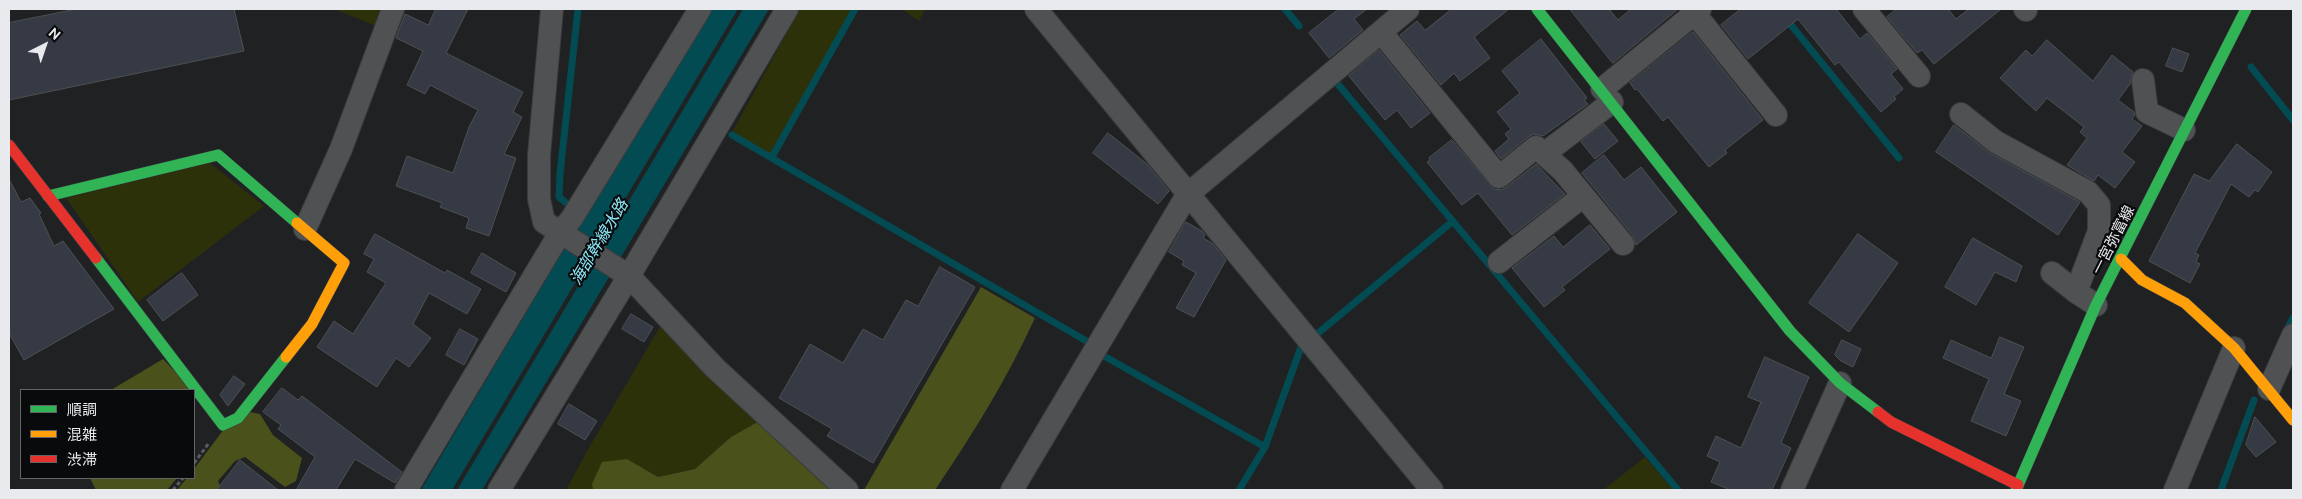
<!DOCTYPE html>
<html>
<head>
<meta charset="utf-8">
<style>
	body { margin:0 }
	#map { position:relative; width:2302px; height:499px; overflow:hidden; background:#1f2123; font-family:Ubuntu,"Noto Sans JP",sans-serif }
	canvas { display:block }
	.frame { position:absolute; inset:0; border:10px solid #e8eaee; pointer-events:none }
	.legend { position:absolute; left:20px; top:389px; width:175px; height:90px; box-sizing:border-box; background:#090a0c; border:1px solid #626466; margin:0; padding:6px 9px; list-style:none; font-size:15px; color:#e8eaee }
	.legend li { display:flex; align-items:center; gap:10px; height:25px }
	.legend b { width:25px; border:1px solid #626466 }
	.north { position:absolute; left:20px; top:20px; width:50px; height:50px; -webkit-text-stroke:4px #090a0c; paint-order:stroke; rotate:41deg; font-size:14px; font-weight:700; line-height:20px; text-align:center; color:#e8eaee }
	.north::after { content:''; display:block; margin:auto; width:18px; height:22px; background:#e8eaee; clip-path:polygon(50% 0,100% 100%,50% 72%,0 100%) }
</style>
</head>
<body>
<div id="map">
<canvas width="2302" height="499"></canvas>
<div class="frame"></div>
<ul class="legend">
<li><b style="height:6px;background:#30b455"></b>順調</li>
<li><b style="height:6px;background:#ff9f0a"></b>混雑</li>
<li><b style="height:6px;background:#e5322d"></b>渋滞</li>
</ul>
<div class="north">N</div>
</div>
<script>
const c = document.querySelector('canvas').getContext('2d');
c.lineJoin = 'round';
function fillPath(path, color) { c.fillStyle = color; c.fill(path, 'evenodd'); }
function strokePath(path, color, width, dash) { c.strokeStyle = color; c.lineWidth = width; c.lineCap = dash ? 'butt' : 'round'; c.setLineDash(dash || []); c.stroke(path); }
function drawText(font, color, halo, rows, align = 'center') {
  c.font = font + ' Ubuntu,"Noto Sans JP",sans-serif'; c.lineWidth = 4.5; c.setLineDash([]); c.textBaseline = 'middle'; c.strokeStyle = halo; c.fillStyle = color; for (const [text, x, y, turn = 0] of rows) {
    c.save(); c.translate(x, y); c.rotate((+turn || 0) * Math.PI / 180); c.textAlign = isNaN(turn) ? turn : align; if (halo) c.strokeText(text, 0, 0); c.fillText(text, 0, 0); c.restore();
  }
}
const green = new Path2D(`
	M334 9H386L379 27Z
	M800 9H857L773 160 730 136Z
	M902 9H925L919 21Z
	M210 163 264 206 138 302 66 198Z
	M664 320 761 420 731 437 695 469 658 477 627 459 592 484 593 490H566L587 451Z
	M1645 457 1673 490H1603Z`);
const forest = new Path2D(`
	M981 287 1035 318C1007 379 973 434 935 490H864Z
	M163 359 193 390H111Z
	M250 412 260 414 273 435 302 458 296 481 285 487 245 457 235 461 218 481 222 490H177L187 478H194V469L224 429Z
	M761 420 837 490H593L592 484 602 462 627 459 658 477 695 469 731 437Z
	M90 478H177L167 490H96Z`);
const water = new Path2D(`
	M706 9H738L452 490H421Z
	M743 9H769L482 490H457Z`);
const stream = new Path2D(`
	M1285 9 1299 26
	M1778 9 1899 158
	M2251 67 2293 120
	M1337 83 1678 490
	M732 135 1088 342
	M772 157 855 9
	M565 202 559 197 560 174 578 9
	M2285 333 2293 318
	M1317 334 1453 221
	M1104 356 1265 447
	M1239 490 1265 447 1301 347
	M2221 490 2254 400`);
const building = new Path2D(`
	M77 9H234L244 51 9 100V23Z
	M436 9H468L446 53 523 92 513 112 522 117 504 154 516 158 489 236 466 228 469 218 440 207 442 203 396 186 407 156 453 173 469 127 478 110 430 85 425 94 407 85 423 51 396 38 405 14 428 25Z
	M1339 9H1367L1354 19 1363 30 1329 58 1309 33Z
	M1452 9H1509L1474 37 1490 58 1460 81 1454 73 1441 85 1400 35 1417 21 1425 30Z
	M1570 9H1609L1618 20 1631 9H1678L1613 63Z
	M1741 9H1836L1860 39 1867 33 1897 69 1891 74 1903 89 1894 97 1896 99 1881 112 1839 62 1835 65 1798 19 1748 59 1721 25Z
	M1897 9H1948L1956 19 1969 9H2001L1934 64 1922 50 1917 53 1887 17Z
	M1693 32 1763 120 1725 150 1727 153 1709 167 1668 117 1663 121 1637 89 1635 90 1630 83Z
	M1541 39 1587 98 1584 100 1588 104 1543 136 1534 134 1528 137 1501 159 1495 151 1509 139 1505 134 1511 129 1497 112 1520 93 1502 71Z
	M2047 40 2093 81 2112 55 2133 72 2130 84 2118 100 2134 112 2135 115 2132 119 2142 126 2122 152 2135 162 2115 188 2098 175 2094 181 2067 165 2087 138 2080 132 2084 127 2047 98 2036 111 2000 78 2026 50 2032 56Z
	M2173 48 2189 54 2182 72 2166 66Z
	M1379 50 1430 113 1411 128 1397 110 1385 120 1349 76Z
	M1604 124 1618 141 1595 159 1581 142Z
	M1954 125 1990 153 2080 202 2058 235 1936 152Z
	M1108 133 1147 164 1169 191 1158 204 1093 153Z
	M1452 140 1494 189 1501 190 1507 187 1536 164 1565 194 1512 235 1478 193 1462 205 1427 162 1430 160 1429 158Z
	M2237 144 2272 172 2258 192 2255 190 2249 197 2231 184 2195 253 2199 255 2196 262 2200 264 2190 283 2149 261 2194 174 2209 181Z
	M1604 155 1624 180 1641 167 1677 212 1636 245 1633 236 1582 173Z
	M9 179 21 202 30 198 41 213 39 214 54 246 63 241 114 309 24 360 9 333Z
	M1186 222 1202 231 1205 235 1203 238 1212 243 1226 260 1194 317 1176 308 1196 273 1182 265 1184 261 1169 252Z
	M1590 225 1610 249 1562 287 1565 290 1544 307 1512 268 1554 236 1563 247Z
	M375 234 445 273 447 270 481 289 467 314 429 293 413 324 431 338 409 367 396 358 377 387 317 347 334 321 353 334 386 283 367 272 374 259 364 254Z
	M1858 234 1898 263 1849 332 1809 303Z
	M1973 238 2022 266 2016 282 1995 272 1976 305 1945 287Z
	M482 253 516 273 506 292 471 273Z
	M940 267 975 287 873 463 827 436 832 429 779 398 810 344 843 363 863 329 883 340 906 300 918 306Z
	M182 273 198 295 163 321 147 300Z
	M631 314 653 327 644 342 622 329Z
	M460 329 478 339 464 365 446 355Z
	M2000 337 2024 347 2004 394 2021 401 2006 436 1971 421 1989 379 1943 358 1951 340 1991 358Z
	M1842 340 1861 349 1853 367 1841 361 1835 355Z
	M1765 357 1809 377 1781 443 1791 448 1772 490H1731L1711 482 1720 462 1707 456 1716 436 1741 448 1761 402 1748 397Z
	M234 376 245 384 228 406 220 395Z
	M282 388 298 400 302 396 402 472 395 483 355 459 336 490H296L315 457 278 429 281 425 263 412Z
	M569 404 597 421 585 440 558 424Z
	M2255 417 2276 442 2256 457 2246 445Z
	M240 460 278 490H217Z`);
const path = new Path2D(`
	M194 463 209 443
	M173 490 183 478`);
const street = new Path2D(`
	M552 9 539 155V199L544 222 629 276 715 368 847 490
	M1036 9 1432 490
	M1691 9 1776 115
	M1864 9 1919 76
	M2025 9 2026 10
	M1381 32 1499 177 1536 147 1563 171 1623 244
	M2143 80 2147 112 2184 130
	M1602 89 1700 9
	M1961 114 1996 142 2088 192 2099 205V231L2076 292 2096 305
	M1544 154 1612 102
	M305 229 341 149 393 9
	M1499 262 1583 196
	M2052 273 2076 292
	M2269 389 2293 335
	M406 490 560 233 572 218 700 9
	M499 490 629 276 787 9
	M1012 490 1187 195 1408 9
	M1792 490 1840 383
	M2175 490 2234 348`);
const fast = new Path2D(`
	M1537 9 1790 331 1840 383 1878 412
	M48 196 218 155 297 223
	M96 258 223 425 238 418 286 357
	M2016 490 2096 305 2246 9`);
const slow = new Path2D(`
	M2121 259 2142 280 2185 303 2234 348 2293 420
	M286 357 312 324 344 263 297 223`);
const jam = new Path2D(`
	M9 145 96 258
	M1878 412 1891 422 2018 485`);
const streetNames = [
	["一宮弥富線",2113,240,-63]
];
const waterNames = [
	["海部幹線水路",599,242,-59]
];
fillPath(green, '#2d3109');
fillPath(forest, '#4a511b');
fillPath(water, '#034b53');
strokePath(stream, '#034b53', 7);
fillPath(building, '#353a44');
strokePath(building, '#4e5052', 1);
strokePath(street, '#393b3d', 24);
strokePath(fast, '#393b3d', 12);
strokePath(slow, '#393b3d', 12);
strokePath(jam, '#393b3d', 12);
strokePath(path, '#5a5b5c', 3, [4, 2.5]);
strokePath(street, '#4f5153', 22);
strokePath(fast, '#30b455', 11);
strokePath(slow, '#ff9f0a', 11);
strokePath(jam, '#e5322d', 11);
drawText('15px', '#e8eaee', '#090a0c', streetNames);
drawText('italic 16px', '#8ceaf9', '#090a0c', waterNames);
</script>
</body>
</html>
